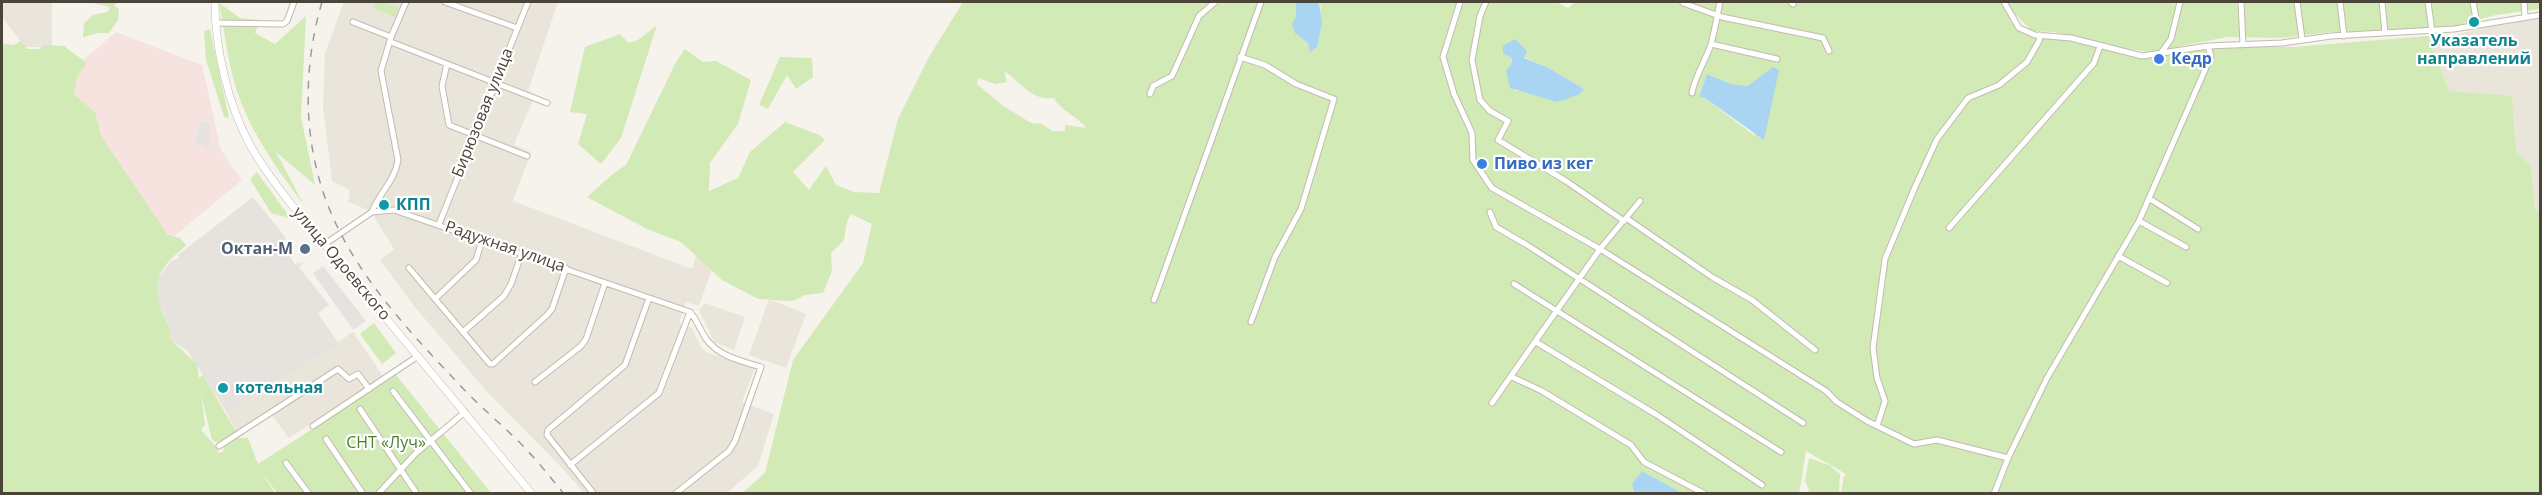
<!DOCTYPE html>
<html>
<head>
<meta charset="utf-8">
<style>
	body { margin:0 }
	#map { position:relative; width:2542px; height:495px; overflow:hidden; background:#f6f3ec; font-family:"Open Sans",sans-serif }
	canvas { display:block }
	.frame { position:absolute; inset:0; border:3px solid #4b4439; pointer-events:none }
</style>
</head>
<body>
<div id="map">
<canvas width="2542" height="495"></canvas>
<div class="frame"></div>
</div>
<script>
const c = document.querySelector('canvas').getContext('2d');
c.lineJoin = 'round';
function fillPath(path, color) { c.fillStyle = color; c.fill(path, 'evenodd'); }
function strokePath(path, color, width, dash) { c.strokeStyle = color; c.lineWidth = width; c.lineCap = dash ? 'butt' : 'round'; c.setLineDash(dash || []); c.stroke(path); }
function drawText(font, color, halo, rows, align = 'center') {
  c.font = font + ' "Open Sans",sans-serif'; c.lineWidth = 4.5; c.setLineDash([]); c.textBaseline = 'middle'; c.strokeStyle = halo; c.fillStyle = color; for (const [text, x, y, turn = 0] of rows) {
    c.save(); c.translate(x, y); c.rotate((+turn || 0) * Math.PI / 180); c.textAlign = isNaN(turn) ? turn : align; if (halo) c.strokeText(text, 0, 0); c.fillText(text, 0, 0); c.restore();
  }
}
const residential = new Path2D(`
	M2 2H52V47H25L2 17Z
	M344 2H558L528 91 535 95 514 145 531 152 513 201 692 269 700 245 718 252 699 306 686 302 679 323 692 328 701 347 706 352 755 368 742 402 774 414 758 466 727 493H584L560 466 488 393 414 306 380 260 394 249 374 217 376 213 348 202 350 190 332 181 323 107 325 53Z
	M2540 19V213L2535 209 2531 167 2516 151 2512 97 2449 91 2428 36 2455 35 2497 24Z
	M769 299 806 314 786 368 749 355Z
	M705 303 745 317 734 350 714 342 699 310Z
	M353 332 383 376 289 438 270 413 237 433 227 413Z`);
const industrial = new Path2D(`
	M253 197 286 238 282 243 295 264 304 262 299 267 329 305 318 313 338 343 227 413 187 350 173 342 168 334 171 331 156 295 159 278 171 261 179 258 178 255Z`);
const medical = new Path2D(`
	M116 32 202 65 221 150 242 180 171 239 64 93 75 67Z`);
const green = new Path2D(`
	M89 2H118L114 6 119 9 118 20 109 33H98L83 37 84 23 93 15 108 12 110 7Z
	M375 2H383L399 7 395 17 373 8Z
	M963 2H1296V33L1308 43 1310 51 1321 8 1319 2H1556L1568 8 1575 2H2540V9L2496 15 2444 29 2331 32 2281 38 2227 37 2177 47V51L2227 46 2293 47 2428 36 2449 91 2512 96 2516 151 2531 166 2535 209 2540 213V493H1841L1844 476 1846 474 1806 451 1799 494 1682 493 1642 471 1632 484 1634 494 742 493 765 473 793 360 863 263 872 224 851 214 847 222 844 240 831 253 832 271 823 293 805 295 793 301 758 299 722 280 681 242 647 229 587 197 614 173 626 165 676 62 685 49 703 62 716 61 751 80 738 124 710 163 709 191 738 178 750 152 785 122 819 135 825 140 793 172 809 190 826 166 836 185 854 192 879 193 898 119 929 57ZM2004 9 2011 10 2032 31 2054 32 2121 48 2150 52 2153 57 2148 59 2118 53 2059 37H2034L2016 29ZM1524 57 1547 67 1584 89 1557 102 1526 91H1516L1506 72 1511 65 1512 58ZM1004 71C1022 83 1031 101 1054 98 1064 114 1078 116 1086 128L1065 125V131H1053L1042 124 1031 123 1002 105 977 84 978 78 995 84 1007 82ZM1707 74 1731 84 1748 86 1755 136 1705 98 1699 97Z
	M219 3 240 18 260 20 255 33 275 44 306 16 301 117 315 185 276 152 304 205C275 166 247 128 234 81 227 55 224 29 219 3Z
	M657 25 621 138 601 164 578 144 587 114 570 112 585 47 620 34 629 43 638 40Z
	M205 30H210L229 118 224 117 206 60 204 33Z
	M21 41 27 49H39L43 45 65 46C71 54 80 55 86 64L77 77 74 95 95 112 101 136 168 235 180 238 186 245C180 252 171 257 166 265 149 287 161 309 171 331L168 334 173 342 197 364 199 378 203 375 237 433 219 443 212 440 201 394 205 425 201 430 217 448 218 453 223 452 225 444 236 438H248L258 464 396 375 491 493H277L261 471 275 493 2 494V44L14 45Z
	M780 57 812 58 813 77 796 89 787 75 768 109 759 105Z
	M257 172 288 215V218L271 213 250 179Z
	M374 323 396 353 382 364 360 334Z
	M1809 458 1829 465 1840 474 1839 493H1807L1809 490 1805 481Z`);
const parking = new Path2D(`
	M201 121 211 125 209 149 194 142Z
	M323 266 366 321 353 330 313 273Z`);
const water = new Path2D(`
	M1296 2H1319L1322 23 1317 47 1310 52 1308 43 1295 33 1292 24 1296 17Z
	M1515 39 1527 51 1524 58 1547 67 1584 89 1578 95 1557 102 1510 88 1506 71 1511 65 1512 58 1503 53V46Z
	M1773 67 1779 70 1764 140 1705 98 1699 97 1707 74 1731 84 1748 86Z
	M1642 471 1682 493H1634L1632 484Z`);
const minor = new Path2D(`
	M406 2 391 37 381 71 398 160C395 181 379 193 372 212L394 210 690 312C698 321 700 331 707 340 720 357 742 361 761 367L735 441 729 451 675 494
	M445 2 517 28
	M1460 2 1443 57 1454 94 1472 133 1473 160 1492 188 1600 249 1492 403
	M1486 2 1480 16 1472 60 1480 100 1490 111 1508 121 1498 140 1566 181 1624 221
	M1791 2 1793 4
	M2004 2 2019 28 2026 31 2035 35 2071 38 2142 56 2208 46 2282 43 2331 36 2454 29 2540 15
	M2241 2 2243 45
	M2297 2 2302 39
	M2340 2 2344 36
	M2382 2 2385 33
	M2428 2 2432 31
	M2473 2 2477 25
	M2524 2 2525 17
	M1683 3 1722 17 1823 38 1829 51
	M353 22 391 37
	M216 23 283 24 287 21 294 2
	M391 42 547 103
	M1711 44 1777 59
	M2161 53 2171 39 2180 2
	M1240 57 1265 65 1296 84 1334 99 1301 209 1275 257 1251 322
	M447 64 442 86 449 125 527 156
	M1692 93C1694 78 1706 60 1711 44 1715 30 1717 16 1720 2
	M1150 94 1153 86 1172 76 1199 16 1215 2
	M2150 199 2198 229
	M1640 201 1600 249 1826 391 1837 402 1867 421 1914 444 1937 440 2008 458
	M1490 212 1496 227 1527 245 1803 423
	M1626 218 1712 277 1752 300 1815 350
	M2139 221 2186 247
	M439 224 528 2
	M1949 228 2094 63 2100 46
	M325 244 372 212
	M2118 256 2167 283
	M409 268 490 364H493L547 315 552 309 566 268
	M1514 284 1781 452
	M435 299 476 260 482 240
	M1154 300 1261 2
	M463 332 504 296 511 284 522 253
	M1536 342 1657 415 1762 485
	M1512 377 1542 391 1631 445 1644 462 1705 494
	M535 382 581 346 586 339 605 283
	M393 391 471 494
	M360 409 417 494
	M313 426 418 356
	M1877 426 1885 401 1877 378 1873 348 1885 259 1915 187 1937 139 1968 98 1999 85 2027 62 2039 41 2040 35
	M326 439 363 494
	M219 446 338 369 349 379 358 374 369 389
	M286 463 309 494
	M570 465 659 393 690 312
	M378 494 416 453 465 412
	M594 494 547 435 548 430 625 365 649 298
	M1994 494 2008 458 2047 378 2139 221 2211 56 2208 46`);
const tertiary = new Path2D(`
	M215 2C215 49 228 104 250 145 261 165 274 182 287 199L532 494`);
const rail = new Path2D(`
	M322 2C300 77 303 161 340 232 367 286 415 338 457 382 474 401 494 418 513 436 531 453 548 474 564 494`);
const markers = [
	[2474,22,6,"#0f9aa8"],
	[2159,59,6,"#3f7fe0"],
	[1482,164,6,"#3f7fe0"],
	[384,205,6,"#0f9aa8"],
	[305,249,6,"#5c6f8a"],
	[223,388,6,"#0f9aa8"]
];
const cultureNames = [
	["Указатель",2474,41,"center"],
	["направлений",2474,59,"center"],
	["КПП",396,205],
	["котельная",235,388]
];
const shopNames = [
	["Кедр",2171,59],
	["Пиво из кег",1494,164]
];
const streetNames = [
	["Бирюзовая улица",483,113,-68],
	["Радужная улица",505,247,19],
	["улица Одоевского",341,264,50]
];
const serviceNames = [
	["Октан-М",293,249]
];
const parkNames = [
	["СНТ «Луч»",386,443]
];
fillPath(residential, '#eae5da');
fillPath(industrial, '#e6e2dd');
fillPath(medical, '#f6e3e0');
fillPath(green, '#d2eab5');
fillPath(parking, '#e5e3e0');
fillPath(water, '#a9d4f2');
strokePath(minor, '#c2bbae', 7);
strokePath(tertiary, '#c2bbae', 8);
strokePath(minor, '#fff', 5);
strokePath(tertiary, '#fff', 7);
strokePath(rail, '#9a9a9a', 1.5, [8, 8]);
for (const [x, y, r, color] of markers) { const dot = new Path2D(); dot.arc(x, y, r, 0, 2 * Math.PI); c.fillStyle = color; c.fill(dot); strokePath(dot, '#fff', 2); }
drawText('bold 16px', '#0d838f', '#fff', cultureNames, 'left');
drawText('bold 16px', '#366cbe', '#fff', shopNames, 'left');
drawText('16px', '#4b4439', '#fff', streetNames);
drawText('bold 16px', '#4e5e75', '#fff', serviceNames, 'right');
drawText('16px', '#4a7f2a', '#fff', parkNames);
</script>
</body>
</html>
